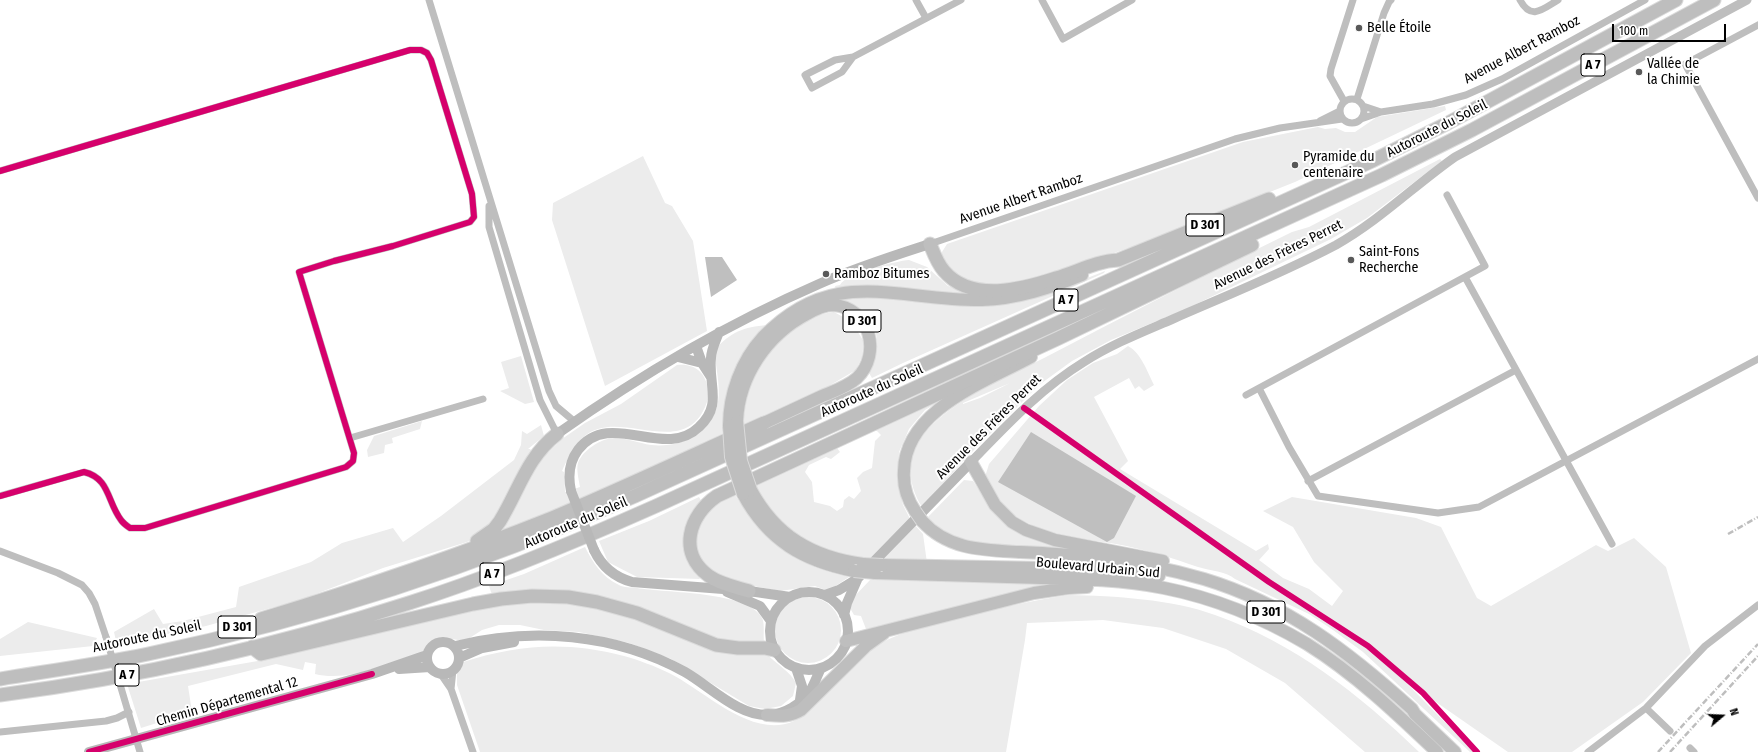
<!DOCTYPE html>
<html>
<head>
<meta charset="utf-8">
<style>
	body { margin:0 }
	#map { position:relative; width:1758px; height:752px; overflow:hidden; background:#fff; font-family:"Fira Sans Condensed",sans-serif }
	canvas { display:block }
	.north { position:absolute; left:1702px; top:696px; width:40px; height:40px; -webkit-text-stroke:3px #fff; paint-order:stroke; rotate:71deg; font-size:11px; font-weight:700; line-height:16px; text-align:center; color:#000 }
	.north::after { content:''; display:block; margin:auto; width:14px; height:18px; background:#000; clip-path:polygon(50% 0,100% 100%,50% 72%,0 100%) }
	.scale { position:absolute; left:1612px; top:24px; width:114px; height:18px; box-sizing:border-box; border:2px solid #000; border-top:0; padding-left:5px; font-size:12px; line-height:14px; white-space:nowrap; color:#000; -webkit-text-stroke:3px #fff; paint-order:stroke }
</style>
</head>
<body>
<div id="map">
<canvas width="1758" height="752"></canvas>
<div class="north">N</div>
<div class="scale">100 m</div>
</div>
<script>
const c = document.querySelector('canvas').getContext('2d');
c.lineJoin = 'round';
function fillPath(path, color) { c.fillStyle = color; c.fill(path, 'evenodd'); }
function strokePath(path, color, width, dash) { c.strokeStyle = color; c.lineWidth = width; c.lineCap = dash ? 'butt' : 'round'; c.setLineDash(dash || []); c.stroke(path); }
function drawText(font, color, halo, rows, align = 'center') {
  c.font = font + ' "Fira Sans Condensed",sans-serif'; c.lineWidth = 4; c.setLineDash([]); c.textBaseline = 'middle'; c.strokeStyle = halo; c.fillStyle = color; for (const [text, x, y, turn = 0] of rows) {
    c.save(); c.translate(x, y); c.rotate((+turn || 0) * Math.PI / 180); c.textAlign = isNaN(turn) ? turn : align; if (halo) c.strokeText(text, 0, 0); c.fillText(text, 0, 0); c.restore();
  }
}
const green = new Path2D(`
	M1445 106 1446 110 1295 182 1134 246 1042 278 1006 284 979 285 959 279 942 260V252L947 244 1243 142 1318 127 1325 129 1336 128 1345 132H1355L1377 117Z
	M643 156 665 203 672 206 693 241 707 331 605 386 552 220 553 203Z
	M1440 159 1442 161 1367 218 1331 239 1186 309 1111 340 1072 361 1039 385 969 455 922 507C907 483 906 457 924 434 953 399 1007 377 1046 357 1128 314 1210 272 1292 232L1309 227ZM1010 383 980 398 963 404V403Z
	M909 260 927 267 948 286 966 291 965 294 1062 288 1105 271 1104 273 903 363 872 378 869 373C879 356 881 333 868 317 861 309 850 305 840 301L835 286 840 285C846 273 896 261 909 260Z
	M834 312 852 322 864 342 862 357 856 370 822 390 743 427C744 410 747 393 754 377 767 347 800 315 834 312Z
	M767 325 747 349 726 401 722 435 630 479 502 532 489 530 467 542 383 568 303 599 206 626 130 642 116 641 114 632 154 609 163 624 183 621 236 607 239 587 311 562 342 543 393 528 403 542 441 516 514 460 521 445 522 431 527 434 541 425 544 436 528 449H530L540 460 562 439 585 423 621 404 677 365C694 363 706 372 708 390 709 399 706 406 702 413 681 449 634 421 602 428 580 432 571 452 562 471L564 472 565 492 580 487C579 480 576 470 578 463 583 450 601 438 615 438 626 438 639 443 651 445 681 448 712 434 718 402 721 385 715 367 715 350 730 332 744 327 767 325Z
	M1128 346C1141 353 1147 371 1154 385L1144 391 1139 386 1135 389 1129 378 1094 397 1128 461 1120 469 1256 551 1268 544 1269 549 1259 560 1283 578 1309 589 1332 606 1343 591 1314 562 1293 527 1263 511 1292 497 1416 518 1441 527 1477 598 1491 606 1596 545 1608 551 1634 538 1666 567 1691 653 1643 702 1572 752H1508L1423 693 1380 656 1474 752H1470L1363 652 1333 630 1309 614 1235 579C1225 571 1211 571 1198 567 1172 558 1144 549 1116 544 1085 539 1050 536 1022 520 1005 511 995 494 985 477L989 464 1039 406 1067 380 1093 363 1117 354Z
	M521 356 534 402 525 404 500 391 509 388 501 362Z
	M951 395 925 410 909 429 899 452 898 483 903 505 911 521 923 534 927 563C905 561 881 562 859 559 814 552 773 524 755 483L837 448 840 452 831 459 826 457 809 465 805 472 812 482 814 502 830 506 837 511 843 507 844 500 849 496 854 499 861 491 857 478 863 472 872 468 875 441 881 435 877 431H873C900 420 924 406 951 395Z
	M422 421 420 429 392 438 393 443 385 445 384 453 368 457 367 450 374 436Z
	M964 480 973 481 991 508 1068 548C1026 545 957 552 928 517Z
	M733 492C740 502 747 513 754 523 780 554 811 569 849 577L828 591 815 586 780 591 742 584 709 571 699 561 695 536 705 511Z
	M699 497 702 502C678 530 681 549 700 579L637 577 608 562 599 541 649 521Z
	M585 547C593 563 602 577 619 585 624 588 631 587 637 588 664 593 749 591 762 618 765 623 763 635 764 642L737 644 710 639 615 602 492 595 489 586 524 574Z
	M895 579 1047 585 1046 587 866 629 861 616 854 615 850 608 852 599 870 580Z
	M1069 595C1114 596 1172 599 1215 615 1294 643 1359 694 1419 752H1365L1285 683 1226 649 1163 628 1103 620 1027 623 1025 640 1006 752H480L457 685V673L463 662C519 644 567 641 624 656 638 660 655 666 669 673 704 690 752 740 794 721 803 717 811 706 819 699 837 681 855 664 873 647 899 632 929 625 957 618 995 609 1030 601 1069 595Z
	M775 630a33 33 0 1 1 66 0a33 33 0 1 1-66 0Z
	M540 601 591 605 767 654C777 665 790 671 796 683L793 696 781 706 765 709 749 706 671 659 629 643 579 632 544 630 520 625H499L482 630 465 641C451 640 439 633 429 645 424 649 423 652 417 655 385 664 348 682 315 674L316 664 305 662 303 670 276 664 188 686 192 712 141 728 127 684 269 659 494 605Z
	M28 622 97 638 93 646 0 656V639Z`);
const water = new Path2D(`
	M705 257H722L737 280 711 297Z
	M1031 432 1136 496 1114 538 1107 542 998 482Z`);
const minor = new Path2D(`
	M429 0 549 391 556 406 575 422
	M916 0 926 18
	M1042 0 1063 39 1132 0
	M1520 0C1531 21 1543 9 1558 0
	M1758 25 1685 64 1758 198
	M853 57 842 72 812 88 805 75 835 60 853 57 961 0
	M1340 111a12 12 0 1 1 24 0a12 12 0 1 1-24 0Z
	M1357 99 1384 13 1389 2 1391 0
	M1344 101 1330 76 1331 69 1353 0
	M1363 106 1381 112
	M1361 119 1381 112 1433 104 1466 95 1502 79 1645 0
	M1320 121 1340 111
	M0 171 410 50H421L427 53 431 60 472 194 474 217 470 222 393 246 334 261 299 272 354 453 353 461 346 467 145 528H130C127 526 123 523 121 520 107 502 110 478 84 472L0 496
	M489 206V227L540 400 557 434
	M930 244 1235 139 1280 128 1342 119
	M1465 277 1612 544
	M1259 388 1289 447 1318 496 1438 513 1479 507 1758 359
	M1246 395 1485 266 1447 195
	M350 438 483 399
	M1308 481 1516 370
	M0 551 58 573 82 585 89 593 95 604 106 637
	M440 673 451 689 473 752
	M451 689 453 670
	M1646 708 1670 731
	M0 732 106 721 117 718 129 712
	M1690 748 1694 752
	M1588 752 1646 708 1705 646 1758 605`);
const tertiary = new Path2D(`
	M971 462C1006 426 1040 389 1084 362 1112 344 1143 332 1173 319 1228 295 1283 273 1336 245 1379 221 1415 185 1455 157L1747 0`);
const secondary = new Path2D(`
	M696 346 702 363 711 377
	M678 357 702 363
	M557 434C639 376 727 324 819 284 855 268 893 256 930 244
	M571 491C568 477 569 462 578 450 610 408 664 461 699 427 723 405 708 385 711 358 711 350 716 340 719 332
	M594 550C602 567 614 577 632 582L749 591 790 597
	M770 631a39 39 0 1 1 78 0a39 39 0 1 1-78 0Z
	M727 592 760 606 771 621
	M825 595 839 590 857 579 971 462
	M844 615 847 603 857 580
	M427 658a16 16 0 1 1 32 0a16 16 0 1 1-32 0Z
	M455 646C532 627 614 633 685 672 711 687 739 717 770 715 784 714 801 704 809 693 814 685 817 676 821 668
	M459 658 482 648 514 642
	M796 668 802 686 800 700
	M399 669 430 667
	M89 752 372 674 427 655`);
const trunk = new Path2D(`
	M737 421C739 376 767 335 807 314 814 310 824 305 833 305 870 307 882 354 857 378 847 387 834 391 822 396 803 405 783 414 764 423
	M729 426C729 394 741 361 763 337 834 264 896 301 982 300 1017 299 1050 288 1082 275
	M971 462 995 505 1012 522 1026 530 1055 540 1163 561
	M751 490C776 536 812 557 863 564
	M743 494C768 541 804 561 854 571
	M915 511C907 499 903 485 904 471 905 410 985 382 1031 357
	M922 521C948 550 984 550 1019 552 1042 553 1066 554 1089 557 1128 561 1166 568 1204 579 1287 604 1349 652 1412 709L1415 714 1455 752
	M883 565 1096 569 1159 576
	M875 573C930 575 986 576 1041 578 1082 579 1123 580 1164 588 1214 598 1263 618 1307 644 1355 674 1396 713 1437 752
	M846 641 1034 593 1068 588 1087 587
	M767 715C780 716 790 717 801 710L866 646 884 633`);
const motorway = new Path2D(`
	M930 244C934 254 937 263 944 271 971 303 1023 289 1056 278 1077 272 1096 261 1118 260L1269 199
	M477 541 494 529 500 521C519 490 527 457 557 434
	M749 591C736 587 720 584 709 576 677 553 689 515 717 496L1059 338 1252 245
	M261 619C359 589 457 556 552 518 623 488 693 455 764 423
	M252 647 261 654 473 604 501 599 532 596 568 597 597 602 637 613 716 645 738 648H765L774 650
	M0 679C49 671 99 664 148 654 316 619 478 566 635 496L1372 161 1448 123 1676 0
	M0 695C139 677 276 646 409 603 494 576 575 542 656 506L1382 175 1472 130 1714 0`);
const rail = new Path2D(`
	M1728 534 1758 517
	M1658 752 1758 644
	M1670 752 1758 656`);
const minorBridge = new Path2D(`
	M106 637 140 752`);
const secondaryBridge = new Path2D(`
	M571 491 594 550`);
const trunkBridge = new Path2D(`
	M737 421 741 461 751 490
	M729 426 731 457 743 494
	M915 511 922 521
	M863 564 883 565
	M854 571 875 573`);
const cycleway = new Path2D(`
	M0 171 410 50H421L427 53 431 60 472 194 474 217 470 222 393 246 334 261 299 272 354 453 353 461 346 467 145 528H130C127 526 123 523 121 520 107 502 110 478 84 472L0 496
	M1024 408 1269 582 1368 646 1423 693 1477 752
	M89 752 372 674`);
const markers = [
	[1359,28,4,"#595959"],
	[1639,72,4,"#595959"],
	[1295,165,4,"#595959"],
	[1351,260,4,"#595959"],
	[826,274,4,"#595959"]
];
const shields = [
	[1593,65,24],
	[1205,225,38],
	[1066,300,24],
	[862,321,38],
	[492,574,24],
	[1266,612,38],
	[237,627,38],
	[127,675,24]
];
const shieldNames = [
	["A 7",1593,65],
	["D 301",1205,225],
	["A 7",1066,300],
	["D 301",862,321],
	["A 7",492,574],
	["D 301",1266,612],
	["D 301",237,627],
	["A 7",127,675]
];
const poiNames = [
	["Belle Étoile",1367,28],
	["Vallée de",1647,64],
	["la Chimie",1647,80],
	["Pyramide du",1303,157],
	["centenaire",1303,173],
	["Saint-Fons",1359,252],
	["Recherche",1359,268],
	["Ramboz Bitumes",834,274]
];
const streetNames = [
	["Avenue Albert Ramboz",1522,50,-28],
	["Autoroute du Soleil",1437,129,-27],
	["Avenue Albert Ramboz",1021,199,-19],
	["Avenue des Frères Perret",1278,255,-26],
	["Autoroute du Soleil",872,391,-24],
	["Avenue des Frères Perret",989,427,-45],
	["Autoroute du Soleil",576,523,-23],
	["Boulevard Urbain Sud",1098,568,5],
	["Autoroute du Soleil",147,637,-12],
	["Chemin Départemental 12",227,702,-16]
];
fillPath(green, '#ececec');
fillPath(water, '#bfbfbf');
strokePath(trunk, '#dbdbdb', 14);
strokePath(motorway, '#dbdbdb', 15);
strokePath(minor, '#bebebe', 7);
strokePath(tertiary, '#bebebe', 9);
strokePath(secondary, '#b8b8b8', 10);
strokePath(trunk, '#bebebe', 12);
strokePath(motorway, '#bebebe', 13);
strokePath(rail, '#bebebe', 2.5, [6, 2, 1, 2]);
strokePath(trunkBridge, '#dbdbdb', 14, []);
strokePath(minorBridge, '#bebebe', 7);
strokePath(secondaryBridge, '#b8b8b8', 10);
strokePath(trunkBridge, '#bebebe', 12);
strokePath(cycleway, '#d6006c', 6);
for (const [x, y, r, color] of markers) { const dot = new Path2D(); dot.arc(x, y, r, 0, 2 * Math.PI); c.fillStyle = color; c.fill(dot); strokePath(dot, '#fff', 1.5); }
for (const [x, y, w] of shields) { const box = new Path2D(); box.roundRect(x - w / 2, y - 11, w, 22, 3); c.fillStyle = '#fff'; c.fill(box); strokePath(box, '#000', 1); }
drawText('bold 13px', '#000', null, shieldNames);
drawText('14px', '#000', '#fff', poiNames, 'left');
drawText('14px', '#000', '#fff', streetNames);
</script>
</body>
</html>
